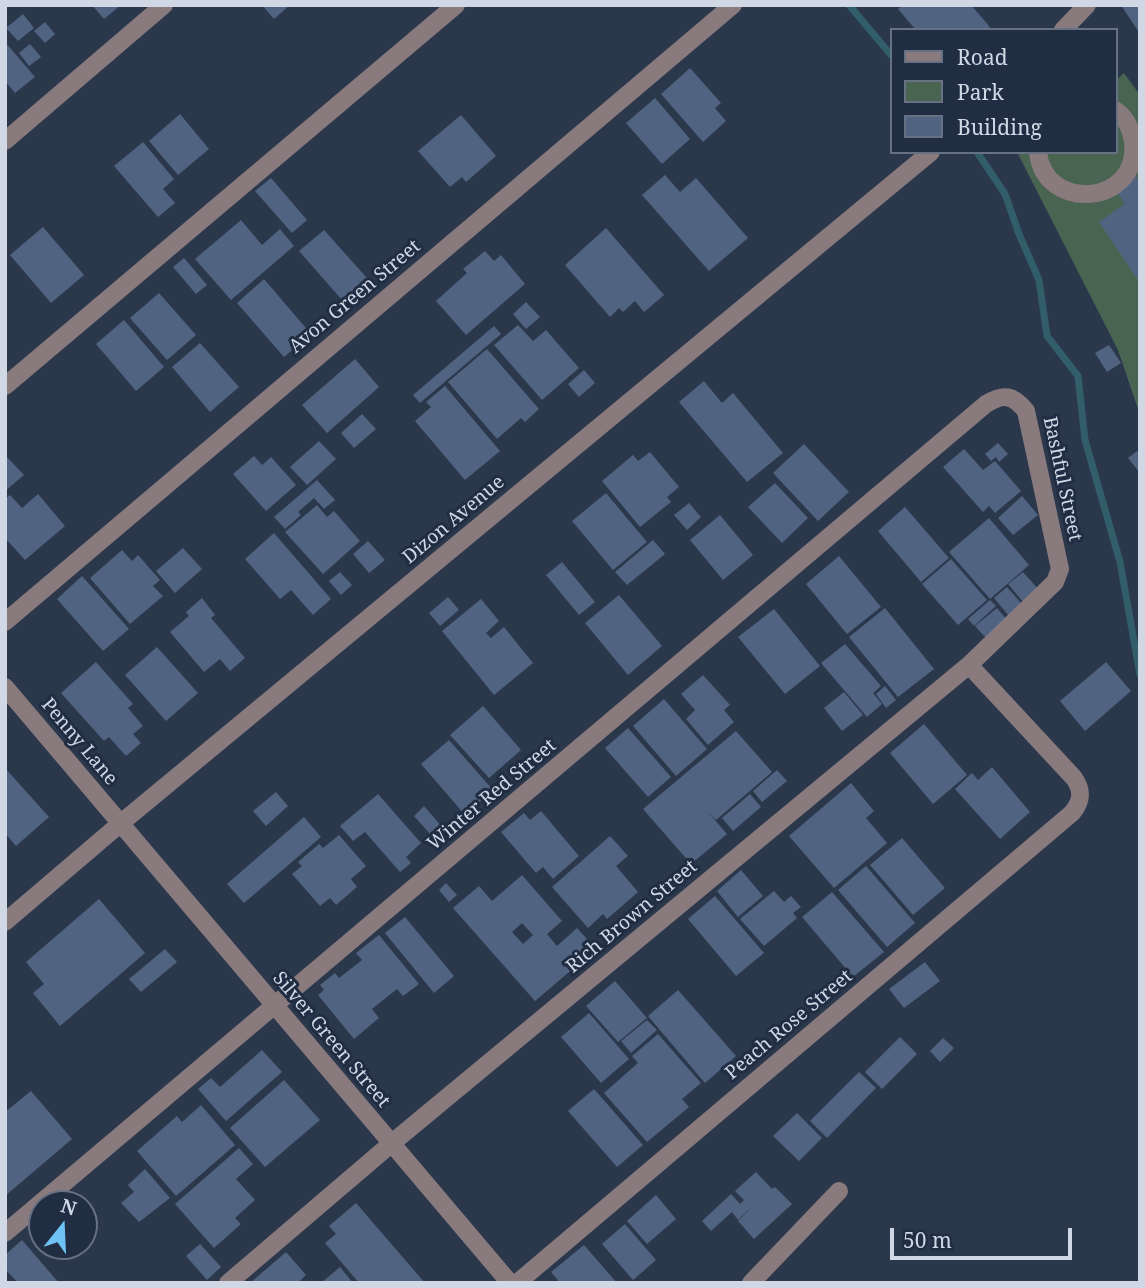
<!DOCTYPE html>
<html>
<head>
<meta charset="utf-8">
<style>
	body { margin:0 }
	#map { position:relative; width:1145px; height:1288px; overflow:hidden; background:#2b384c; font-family:"Noto Serif",serif }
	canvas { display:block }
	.frame { position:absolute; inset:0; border:7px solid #d0d8e6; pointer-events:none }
	.legend { position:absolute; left:890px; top:28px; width:228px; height:126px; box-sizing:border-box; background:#212d42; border:2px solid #677184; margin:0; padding:9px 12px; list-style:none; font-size:21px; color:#d0d8e6 }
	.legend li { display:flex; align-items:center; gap:14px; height:35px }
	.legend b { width:35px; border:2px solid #677184 }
	.north { position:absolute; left:28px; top:1190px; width:70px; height:70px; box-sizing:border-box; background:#212d42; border:2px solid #677184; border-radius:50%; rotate:18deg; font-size:19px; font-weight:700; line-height:28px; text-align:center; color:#d0d8e6 }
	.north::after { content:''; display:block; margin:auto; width:24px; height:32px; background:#6ec2f4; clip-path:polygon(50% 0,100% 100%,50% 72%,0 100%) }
	.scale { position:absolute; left:890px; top:1228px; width:182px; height:32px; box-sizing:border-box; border:4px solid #d0d8e6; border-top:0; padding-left:9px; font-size:21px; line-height:24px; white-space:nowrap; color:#d0d8e6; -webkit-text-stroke:5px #212d42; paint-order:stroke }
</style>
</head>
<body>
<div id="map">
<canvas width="1145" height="1288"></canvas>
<div class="frame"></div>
<ul class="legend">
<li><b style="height:9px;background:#887a7d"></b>Road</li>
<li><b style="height:19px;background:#496451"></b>Park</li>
<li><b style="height:19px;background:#506380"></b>Building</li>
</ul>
<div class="north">N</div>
<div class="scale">50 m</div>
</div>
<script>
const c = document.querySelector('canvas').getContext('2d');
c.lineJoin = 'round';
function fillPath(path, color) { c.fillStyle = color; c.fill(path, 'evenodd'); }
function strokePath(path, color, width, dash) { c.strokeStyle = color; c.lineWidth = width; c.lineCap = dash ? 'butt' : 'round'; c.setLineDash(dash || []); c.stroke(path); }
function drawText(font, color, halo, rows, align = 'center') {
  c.font = font + ' "Noto Serif",serif'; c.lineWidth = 6; c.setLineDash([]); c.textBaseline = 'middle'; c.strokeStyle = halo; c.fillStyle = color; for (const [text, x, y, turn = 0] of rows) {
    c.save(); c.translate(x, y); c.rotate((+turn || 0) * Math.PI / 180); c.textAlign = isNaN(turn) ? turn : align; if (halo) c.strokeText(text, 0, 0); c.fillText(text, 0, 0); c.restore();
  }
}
const green = new Path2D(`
	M1124 73 1140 95V415L1118 350 1017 152H1115V81Z`);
const stream = new Path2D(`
	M849 5 891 55
	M977 152 1005 194 1019 234 1039 280 1047 336 1078 376 1085 440 1120 562 1140 675`);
const building = new Path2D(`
	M92 5H121L104 19Z
	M262 5H290L274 19Z
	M903 5H971L990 27 986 30H916L898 9Z
	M1121 5H1140V34Z
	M23 14 34 28 18 41 6 28Z
	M45 22 55 34 45 43 34 31Z
	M5 42 35 77 15 93 5 81Z
	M30 44 41 57 29 66 19 53Z
	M690 68 721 103 715 108 726 121 703 142 661 94Z
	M655 98 690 139 662 164 626 123Z
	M180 114 209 149 178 175 149 141Z
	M461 115 496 156 466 182 462 177 450 187 418 151Z
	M143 142 174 179 163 189 175 203 158 217 114 166Z
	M1131 169 1140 182 1138 280 1099 222 1125 204 1111 183Z
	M665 175 680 192 696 178 748 238 709 271 642 195Z
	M271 178 307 220 292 233 255 191Z
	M241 220 262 245 280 229 294 246 231 300 195 259Z
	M43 227 84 275 51 303 10 255Z
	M606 228 664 295 644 312 635 301 623 312 619 308 610 317 565 265Z
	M324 230 367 278 342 300 299 251Z
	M485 251 494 261 501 255 525 284 466 335 436 301 467 273 463 269Z
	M184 258 207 285 196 294 173 267Z
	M264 279 311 334 284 357 237 303Z
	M159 293 196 335 167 360 130 318Z
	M526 302 540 317 526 329 513 314Z
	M124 320 164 367 136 391 96 344Z
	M518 325 533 341 546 330 579 368 542 400 494 345Z
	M494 326 501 334 420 403 413 395Z
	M200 343 239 387 210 412 172 367Z
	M1109 345 1121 363 1107 372 1095 353Z
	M487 349 539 409 525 422 521 418 497 439 448 382Z
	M355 359 379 387 327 433 302 405Z
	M584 370 595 383 579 397 568 384Z
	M704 381 722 403 733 393 783 453 747 482 679 402Z
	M445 386 500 451 465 480 415 421 431 407 426 402Z
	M362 414 376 429 354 448 341 433Z
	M319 441 336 459 307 485 290 467Z
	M998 443 1008 454 999 462 996 457 991 461 985 454Z
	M804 444 849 492 818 521 773 473Z
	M964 449 983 470 995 461 1021 491 995 513 989 506 983 512 943 467Z
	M1137 451 1140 455V473L1128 458Z
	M650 452 679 487 667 497 671 502 640 527 602 481 633 455 638 461Z
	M5 455 24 475 5 491Z
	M254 456 262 465 271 457 296 485 266 511 233 474Z
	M317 480 335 500 324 509 314 498 298 512 301 515 285 529 274 517Z
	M775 483 808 518 782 543 748 507Z
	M606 493 647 542 613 570 572 521Z
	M38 494 65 526 25 560 5 538V499L10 495 22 508Z
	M1022 496 1038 515 1013 535 998 518Z
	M689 503 701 517 687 530 674 515Z
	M317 505 327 517 334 511 360 541 323 574 285 532Z
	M905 507 949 558 921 582 878 531Z
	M720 515 753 555 723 580 690 540Z
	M989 518 1029 565 990 599 949 552Z
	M274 533 331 599 313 615 291 590 280 599 245 559Z
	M653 540 665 554 627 585 615 572Z
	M368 541 385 560 369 573 353 554Z
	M183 548 202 569 175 593 156 571Z
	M122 550 132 561 138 555 160 580 153 586 163 596 130 624 90 578Z
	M839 556 881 607 847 634 806 584Z
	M951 559 987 600 958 625 922 584Z
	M562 562 595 602 579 615 546 575Z
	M340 572 352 585 341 595 329 581Z
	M1023 572 1039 590 1024 603 1008 584Z
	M82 576 129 629 103 651 57 599Z
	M1007 587 1022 604 1009 616 994 598Z
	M619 595 662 646 628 675 585 623Z
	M448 597 459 610 440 626 429 613Z
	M202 598 215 615 211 618 245 658 230 671 220 659 204 672 170 632 189 616 186 612Z
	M481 599 499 621 486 633 491 638 504 627 533 663 494 695 442 631Z
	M990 600 996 606 974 626 968 619Z
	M885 608 934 669 898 697 849 637Z
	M997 608 1007 620 986 638 975 626Z
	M774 609 820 666 785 694 738 637Z
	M845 644 881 686 873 693 882 704 867 717 821 663Z
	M157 647 198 693 166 721 125 675Z
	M96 662 133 704 128 708 143 726 133 734 141 743 126 756 109 737 104 741 61 693Z
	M1106 662 1131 691 1085 731 1060 701Z
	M703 675 730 705 724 710 734 722 708 745 686 719 695 710 681 694Z
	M885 686 896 700 886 708 876 694Z
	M844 692 863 715 842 731 824 708Z
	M664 699 707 749 676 776 633 726Z
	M483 706 521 750 489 778 450 735Z
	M924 724 967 775 933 804 890 753Z
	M628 728 671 777 648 797 605 748Z
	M736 731 772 772 716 820 708 812 727 834 691 864 643 809Z
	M449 740 493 790 465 815 421 764Z
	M992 767 1030 812 1000 839 955 789 972 773 978 780Z
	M5 768 49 817 16 846 5 833Z
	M777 770 787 781 762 802 753 791Z
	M851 783 874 811 866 818 887 843 834 888 789 836Z
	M276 792 288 806 266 826 253 811Z
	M378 794 421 843 406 857 411 863 400 872 365 832 353 841 340 826Z
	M750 794 761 807 733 831 722 818Z
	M424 806 442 827 432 836 414 816Z
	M541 811 579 856 553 879 543 867 536 873 501 832 524 813 530 820Z
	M304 817 321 837 244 903 227 884Z
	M339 835 366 866 351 879 357 887 336 905 330 898 320 906 292 874 302 866 298 862 319 844 323 848Z
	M610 836 628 856 616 866 638 892 607 919 603 914 588 928 552 887Z
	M902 838 945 888 913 915 870 865Z
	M866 866 915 923 887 947 838 890Z
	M741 870 763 896 738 917 717 891Z
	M522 875 562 921 547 934 557 946 577 928 596 949 535 1001 453 908 479 886 492 901ZM522 923 533 935 523 944 512 932Z
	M446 883 457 895 449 902 439 890Z
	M774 891 784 902 791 896 801 907 793 913 797 918 764 946 740 919Z
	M832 892 884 952 853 977 802 917Z
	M715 896 764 953 736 976 688 919Z
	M99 899 145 953 60 1026 33 993 44 984 26 962Z
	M405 917 454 976 434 993 385 933Z
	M379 935 419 984 403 996 397 989 372 1009 379 1018 354 1039 318 995 324 990 320 985 335 973 339 978 362 960 356 953Z
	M165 949 177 962 141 992 129 979Z
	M925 962 940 981 904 1008 889 989Z
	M615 981 647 1018 618 1042 586 1006Z
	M678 990 736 1056 705 1083 648 1016Z
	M589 1013 629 1059 601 1083 561 1037Z
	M647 1020 657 1030 631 1053 621 1041Z
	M658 1034 701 1083 682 1099 689 1107 647 1142 604 1093 638 1063 632 1056Z
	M900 1037 917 1054 882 1089 865 1072Z
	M943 1038 954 1048 940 1062 930 1051Z
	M262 1050 282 1072 226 1121 198 1089 211 1078 220 1087Z
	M859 1072 876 1088 827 1138 810 1121Z
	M284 1080 320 1120 265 1167 230 1128Z
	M594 1089 643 1145 617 1167 568 1111Z
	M31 1091 72 1139 5 1196V1112Z
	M201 1105 235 1145 176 1196 137 1151 177 1116 182 1122Z
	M797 1113 822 1138 799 1161 773 1136Z
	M239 1148 253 1164 236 1179 255 1200 235 1218 241 1224 214 1248 175 1204Z
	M145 1169 170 1198 139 1222 121 1203 134 1192 128 1185Z
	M756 1172 772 1189 775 1187 792 1204 754 1239 738 1221 753 1206 738 1220 732 1212 711 1231 702 1221 731 1194 740 1204 744 1200 735 1191Z
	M656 1195 676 1219 647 1244 627 1221Z
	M356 1203 425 1283H359L325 1243 336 1234 329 1226Z
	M625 1224 656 1260 633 1280 602 1244Z
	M22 1240 59 1283H18L5 1269V1255Z
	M200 1244 221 1267 207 1280 186 1256Z
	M584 1245 617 1283H560L551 1272Z
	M286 1252 306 1275 298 1283H250Z
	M340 1267 353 1283H321Z`);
const minor = new Path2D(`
	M1063 30 1087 5
	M5 141 164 5
	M1038 152C1044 213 1140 206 1133 142 1131 129 1126 117 1115 110
	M5 386 456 5
	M5 622 733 5
	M5 687 510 1283
	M5 922 121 823 931 152
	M5 1233 986 404C1004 393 1013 395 1026 411L1060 569 1055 582 969 665 392 1143 228 1283
	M517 1283 1072 813C1082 801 1083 791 1074 778L969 665
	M751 1283 839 1191`);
const streetNames = [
	["Avon Green Street",355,297,-40],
	["Bashful Street",1062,479,78],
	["Dizon Avenue",454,520,-40],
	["Penny Lane",79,742,50],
	["Winter Red Street",492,795,-40],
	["Rich Brown Street",632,917,-40],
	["Peach Rose Street",789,1025,-40],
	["Silver Green Street",331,1040,50]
];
fillPath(green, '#496451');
strokePath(stream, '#315e6a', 7);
fillPath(building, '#506380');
strokePath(minor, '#887a7d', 18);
drawText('19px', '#d0d8e6', '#212d42', streetNames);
</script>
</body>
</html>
